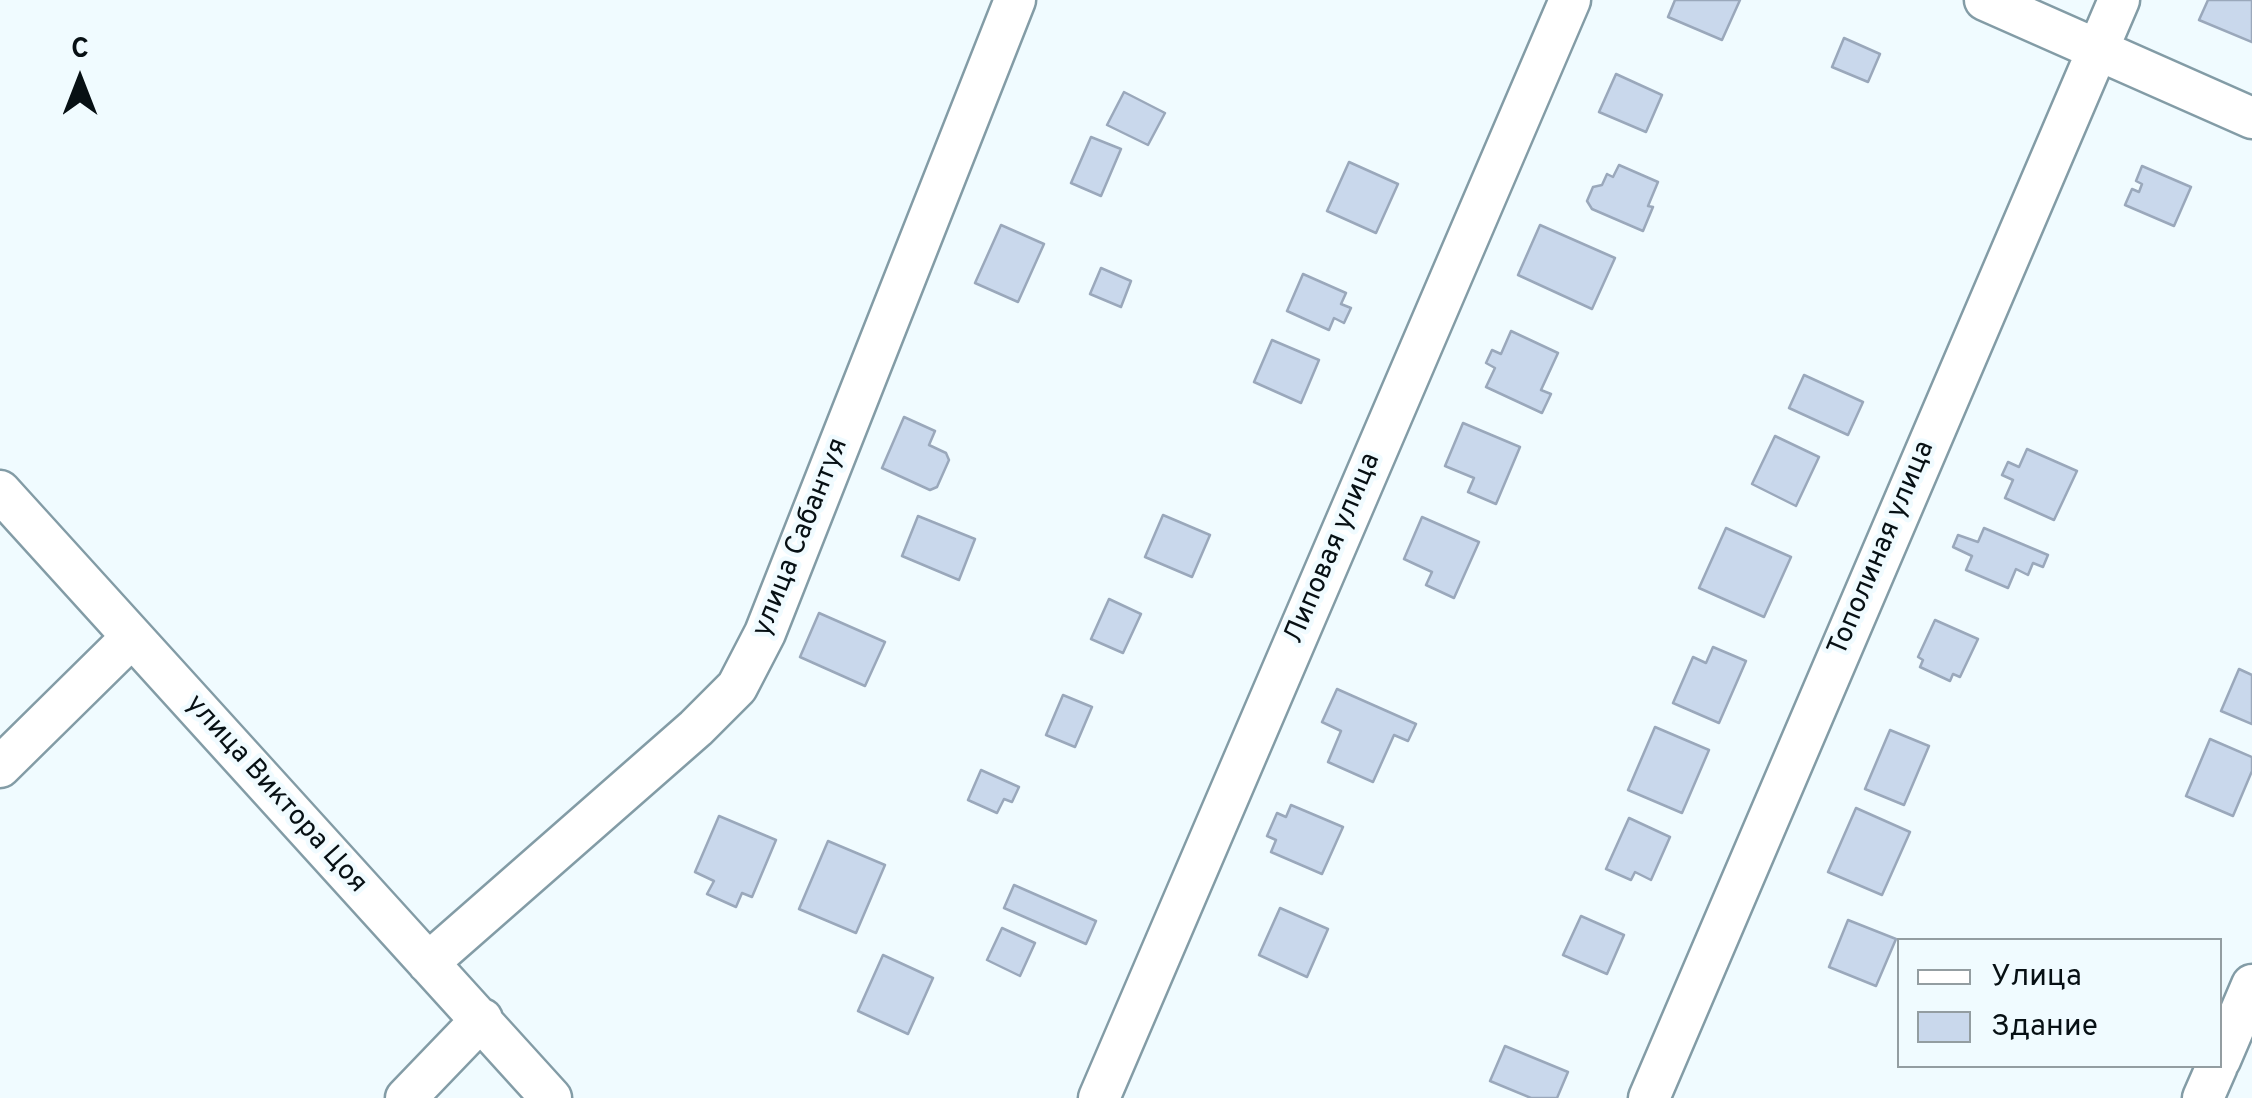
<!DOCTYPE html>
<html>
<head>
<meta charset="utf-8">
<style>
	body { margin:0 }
	#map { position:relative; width:2252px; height:1098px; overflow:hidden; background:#f0fbff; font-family:Overpass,sans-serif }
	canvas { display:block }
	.legend { position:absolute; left:1897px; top:938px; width:325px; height:130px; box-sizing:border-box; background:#f0fbff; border:2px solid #939da1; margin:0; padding:12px 18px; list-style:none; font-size:30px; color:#071014 }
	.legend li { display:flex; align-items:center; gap:20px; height:50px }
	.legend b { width:50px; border:2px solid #939da1 }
	.north { position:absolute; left:30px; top:30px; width:100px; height:100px; -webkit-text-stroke:8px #f0fbff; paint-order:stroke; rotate:0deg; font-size:28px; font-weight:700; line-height:40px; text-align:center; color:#071014 }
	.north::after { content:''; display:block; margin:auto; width:35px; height:45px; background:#071014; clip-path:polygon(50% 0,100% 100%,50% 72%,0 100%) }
</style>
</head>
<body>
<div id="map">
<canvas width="2252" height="1098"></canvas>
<ul class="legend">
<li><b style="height:12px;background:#fff"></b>Улица</li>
<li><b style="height:28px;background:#c9d8ec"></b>Здание</li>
</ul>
<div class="north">С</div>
</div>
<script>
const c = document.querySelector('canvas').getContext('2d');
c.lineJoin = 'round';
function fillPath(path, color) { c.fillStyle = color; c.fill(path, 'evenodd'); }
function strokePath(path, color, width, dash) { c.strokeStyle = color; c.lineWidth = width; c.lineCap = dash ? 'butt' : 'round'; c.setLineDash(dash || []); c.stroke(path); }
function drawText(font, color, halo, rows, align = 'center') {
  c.font = font + ' Overpass,sans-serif'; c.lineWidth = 9; c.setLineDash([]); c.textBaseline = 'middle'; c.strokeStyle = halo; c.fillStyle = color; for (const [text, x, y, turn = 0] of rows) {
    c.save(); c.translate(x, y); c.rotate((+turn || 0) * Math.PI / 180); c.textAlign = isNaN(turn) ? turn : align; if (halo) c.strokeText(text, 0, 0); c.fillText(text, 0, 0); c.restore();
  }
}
const building = new Path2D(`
	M1675 0H1740L1722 40 1668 17Z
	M2208 0H2252V42L2199 20Z
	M1844 38 1880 54 1868 82 1832 67Z
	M1616 74 1662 95 1646 132 1599 112Z
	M1124 92 1165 113 1148 145 1107 125Z
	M1091 137 1121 149 1101 196 1071 183Z
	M1349 162 1398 184 1376 233 1327 211Z
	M1619 165 1658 182 1648 206 1653 207 1643 231 1592 209 1587 201 1593 187 1602 185 1607 174 1613 177Z
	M2142 166 2191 187 2174 226 2125 205 2132 189 2139 192 2142 184 2136 181Z
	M1001 225 1044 244 1018 302 975 283Z
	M1540 225 1615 258 1592 309 1518 275Z
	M1101 268 1131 281 1121 307 1090 294Z
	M1303 274 1346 293 1341 304 1351 308 1344 323 1334 318 1329 330 1287 311Z
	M1511 331 1558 353 1541 390 1551 394 1542 413 1486 387 1495 368 1486 363 1492 350 1501 354Z
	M1272 340 1319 360 1301 403 1254 382Z
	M1804 375 1863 402 1848 435 1789 408Z
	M904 417 935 431 929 445 946 453 949 460 937 487 930 490 882 468Z
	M1463 423 1520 447 1496 504 1468 492 1474 478 1445 466Z
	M1775 436 1819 457 1796 506 1752 484Z
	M2027 449 2077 471 2054 520 2005 498 2013 480 2002 475 2008 462 2019 467Z
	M1163 515 1210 535 1192 577 1145 557Z
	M918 516 975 539 959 580 902 556Z
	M1422 517 1479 542 1454 598 1426 585 1432 572 1404 559Z
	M1726 528 1791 557 1764 617 1699 588Z
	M1984 528 2048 555 2043 567 2033 563 2028 575 2016 569 2008 588 1966 570 1972 556 1953 547 1958 535 1978 542Z
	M1109 599 1141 614 1123 653 1091 639Z
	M819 613 885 642 865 686 800 657Z
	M1935 620 1978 639 1960 677 1953 674 1950 681 1920 667 1923 660 1918 657Z
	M1713 647 1746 661 1719 723 1673 703 1693 657 1706 663Z
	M2239 669 2252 675V724L2221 711Z
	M1337 689 1416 724 1408 741 1394 735 1373 782 1328 762 1341 731 1322 722Z
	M1063 695 1092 707 1075 747 1046 735Z
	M1655 727 1709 750 1682 813 1628 790Z
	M1890 730 1929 746 1904 805 1865 789Z
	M2210 739 2252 757V771L2233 816 2186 796Z
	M981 770 1019 787 1012 802 1004 799 997 813 968 800Z
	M1291 805 1343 827 1322 874 1271 852 1276 840 1267 836 1277 813 1286 817Z
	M1856 808 1910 832 1882 895 1828 872Z
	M719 816 776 840 752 897 742 893 736 907 707 894 714 881 695 872Z
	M1629 818 1670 837 1651 880 1635 872 1631 880 1606 869Z
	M828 841 885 865 856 933 799 909Z
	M1014 885 1096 921 1086 944 1004 908Z
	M1280 908 1328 929 1307 977 1259 955Z
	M1581 916 1624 935 1607 974 1563 955Z
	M1848 920 1896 939 1876 986 1829 967Z
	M1002 928 1035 943 1020 976 987 960Z
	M883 955 933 978 908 1034 858 1011Z
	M1505 1046 1568 1072 1557 1098H1531L1490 1081Z`);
const minor = new Path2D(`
	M1985 0 2252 118
	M0 491 551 1098
	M0 767 132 637
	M428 963 696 728 737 687 765 633 1015 0
	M2220 1060 2252 985
	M406 1098 482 1019
	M1099 1098 1570 0
	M1649 1098 2119 0
	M2203 1098 2217 1066`);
const streetNames = [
	["улица Сабантуя",802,538,-68],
	["Липовая улица",1334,549,-67],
	["Тополиная улица",1883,549,-67],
	["улица Виктора Цоя",275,795,48]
];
fillPath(building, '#c9d8ec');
strokePath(building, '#9aa8bb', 2.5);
strokePath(minor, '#839ca6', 45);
strokePath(minor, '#fff', 40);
drawText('28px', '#071014', '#f0fbff', streetNames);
</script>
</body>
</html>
